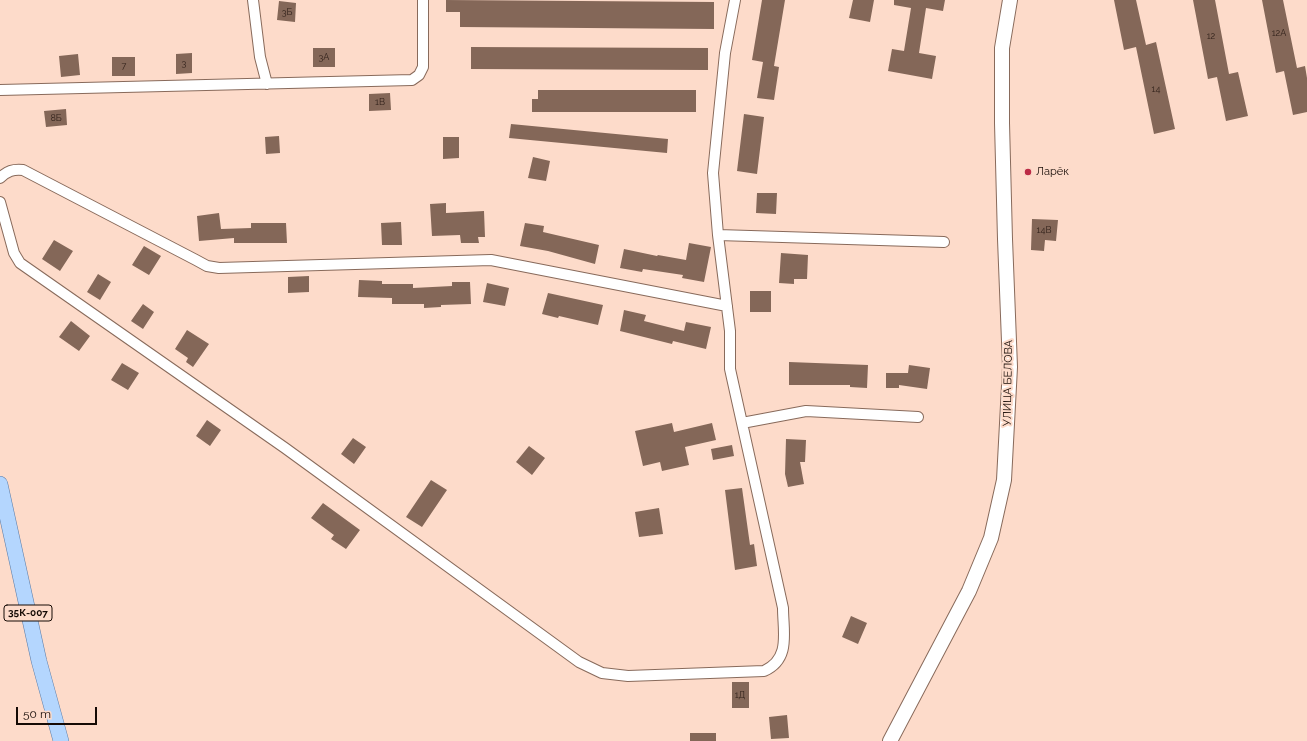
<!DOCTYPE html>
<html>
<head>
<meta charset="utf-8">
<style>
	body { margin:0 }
	#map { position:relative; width:1307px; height:741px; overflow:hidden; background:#fddbca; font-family:Raleway,sans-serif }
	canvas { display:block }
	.scale { position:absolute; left:16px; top:707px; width:81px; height:18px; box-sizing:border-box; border:2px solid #150a05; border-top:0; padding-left:5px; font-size:12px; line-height:14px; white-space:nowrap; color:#150a05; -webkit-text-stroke:3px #fddbca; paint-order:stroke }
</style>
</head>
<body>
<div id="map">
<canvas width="1307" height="741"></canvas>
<div class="scale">50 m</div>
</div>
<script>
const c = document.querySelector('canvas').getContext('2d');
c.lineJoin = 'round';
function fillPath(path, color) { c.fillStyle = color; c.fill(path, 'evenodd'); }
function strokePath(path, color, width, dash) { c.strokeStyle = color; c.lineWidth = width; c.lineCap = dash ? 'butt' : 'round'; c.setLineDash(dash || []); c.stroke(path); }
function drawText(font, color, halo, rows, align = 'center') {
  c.font = font + ' Raleway,sans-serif'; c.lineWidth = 4; c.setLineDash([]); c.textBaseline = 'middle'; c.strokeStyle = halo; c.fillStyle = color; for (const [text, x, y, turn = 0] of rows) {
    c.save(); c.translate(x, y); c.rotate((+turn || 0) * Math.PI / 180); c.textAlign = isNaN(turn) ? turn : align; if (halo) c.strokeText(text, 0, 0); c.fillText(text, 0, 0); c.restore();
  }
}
const building = new Path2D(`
	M446 0 714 2V29L460 27V12H446Z
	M762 0H785L774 66 779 67 774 100 757 98 763 62 752 60Z
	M853 0H874L870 22 849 18Z
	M894 0H945L943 11 926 8 919 53 936 56 932 79 888 71 892 49 904 51 911 8 894 5Z
	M1114 0H1136L1146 45 1156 42 1175 129 1154 134 1136 47 1124 50Z
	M1193 0H1215L1229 74 1238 72 1248 116 1226 121 1217 77 1208 79Z
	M1262 0H1283L1297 68 1305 66 1307 78V112L1293 115 1284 71 1276 73Z
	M279 1 296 3 295 22 277 20Z
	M471 47 708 48V70L471 69Z
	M313 48H335V67H313Z
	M192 53V73L176 74V54Z
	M78 54 80 75 61 77 59 56Z
	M112 57H135V76H112Z
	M538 90H696V112H532V99H538Z
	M390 93 391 110 369 111V94Z
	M66 109 67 125 46 127 44 111Z
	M744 114 764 117 757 174 737 171Z
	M511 124 668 139 667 153 509 138Z
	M279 136 280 153 266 154 265 137Z
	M443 137H459V158L443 159Z
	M533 157 550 161 546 181 528 178Z
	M757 193H777L776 214 756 213Z
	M446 203V213L484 211 485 237H478L479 243H461L460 235 432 236 430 204Z
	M219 213 221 229 251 228V223H286L287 243H234V238L199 241 197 216Z
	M1032 219 1058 220 1056 241 1045 240 1044 251 1031 250Z
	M401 222 402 245H382L381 223Z
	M525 223 544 226 543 232 599 245 595 264 548 251 520 246Z
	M54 240 73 251 60 271 42 259Z
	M689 243 711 247 704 282 682 278 683 275 643 269 642 272 620 268 624 249 657 256 658 255 686 260Z
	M144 246 161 256 149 275 132 265Z
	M781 253 808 255 807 279H794V284L779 283Z
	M98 274 111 282 100 300 87 292Z
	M309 276V292L288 293V277Z
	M359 280 382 281V284H413V288L452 286V282H470L471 304 441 305V307L424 308V304H392V298L358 297Z
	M487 283 509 288 505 306 483 302Z
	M750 291H771V312H750Z
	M548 293 603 305 598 325 559 316 558 318 542 314Z
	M143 304 154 312 143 329 131 321Z
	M624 310 646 315 644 321 684 331 686 322 711 327 706 349 673 341 672 344 620 331Z
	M71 321 90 336 79 351 59 337Z
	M187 330 209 344 193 367 186 362 188 358 175 349Z
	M789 362 868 365 867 388 850 387V385H789Z
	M122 363 139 373 128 390 111 380Z
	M909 365 930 368 927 389 899 385V388H886V373H908Z
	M207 420 221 430 210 446 196 436Z
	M672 423 674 432 712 423 716 440 685 447 689 465 662 471 660 462 643 466 635 431Z
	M353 438 366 447 354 464 341 454Z
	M786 439 806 440 805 462H800L804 484 788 487 785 474Z
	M732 445 734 456 713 460 711 449Z
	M529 446 545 458 532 475 516 462Z
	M431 480 447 490 422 527 406 517Z
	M742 488 750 545 754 544 757 566 735 570 725 490Z
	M323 503 360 530 346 549 331 539 334 535 311 518Z
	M659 508 663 534 639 537 635 512Z
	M851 616 867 623 858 644 842 637Z
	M732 682H749V708H732Z
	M787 715 789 738 771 739 769 717Z
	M690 733H716V741H690Z`);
const street = new Path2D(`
	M253 0 260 57 267 84
	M0 90 412 80 419 75 423 67V0
	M0 178C7 171 13 169 23 170L196 260 207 266 219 268 491 260 727 306
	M0 202 14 253 20 263 285 448 579 662 602 673 628 676 764 671C791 659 783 632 783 608L730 369V331L718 235 713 173 725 53 735 0
	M718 235 944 242
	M742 423 806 411 918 417`);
const secondary = new Path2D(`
	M890 741 969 591 991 538 1004 480 1010 367 1005 239 1002 123V48L1010 0`);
const primary = new Path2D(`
	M0 484 39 661 61 741`);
const markers = [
	[1028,172,4,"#bc2b46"]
];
const numberNames = [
	["3Б",287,12],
	["12А",1279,33],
	["12",1211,36],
	["3А",324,57],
	["3",184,63],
	["7",124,66],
	["14",1156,89],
	["1В",380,102],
	["8Б",56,118],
	["14В",1044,230],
	["1Д",740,695]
];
const shields = [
	[28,613,48]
];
const shieldNames = [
	["35К-007",28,613]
];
const poiNames = [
	["Ларёк",1036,172]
];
const streetNames = [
	["УЛИЦА БЕЛОВА",1008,383,-89]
];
fillPath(building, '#846758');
strokePath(street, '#886a5b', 12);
strokePath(secondary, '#886a5b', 16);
strokePath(primary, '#5c7ca6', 16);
strokePath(street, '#fff', 10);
strokePath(secondary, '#fff', 14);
strokePath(primary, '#b4d6fe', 15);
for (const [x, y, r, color] of markers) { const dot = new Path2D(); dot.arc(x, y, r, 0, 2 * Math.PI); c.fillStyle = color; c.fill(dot); strokePath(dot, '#fddbca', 1.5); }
drawText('9px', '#31211a', null, numberNames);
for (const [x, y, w] of shields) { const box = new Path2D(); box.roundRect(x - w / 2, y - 8, w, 16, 3); c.fillStyle = '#fddbca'; c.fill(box); strokePath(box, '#150a05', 1); }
drawText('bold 10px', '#150a05', null, shieldNames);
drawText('11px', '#150a05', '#fddbca', poiNames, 'left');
drawText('11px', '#150a05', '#fddbca', streetNames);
</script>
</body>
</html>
